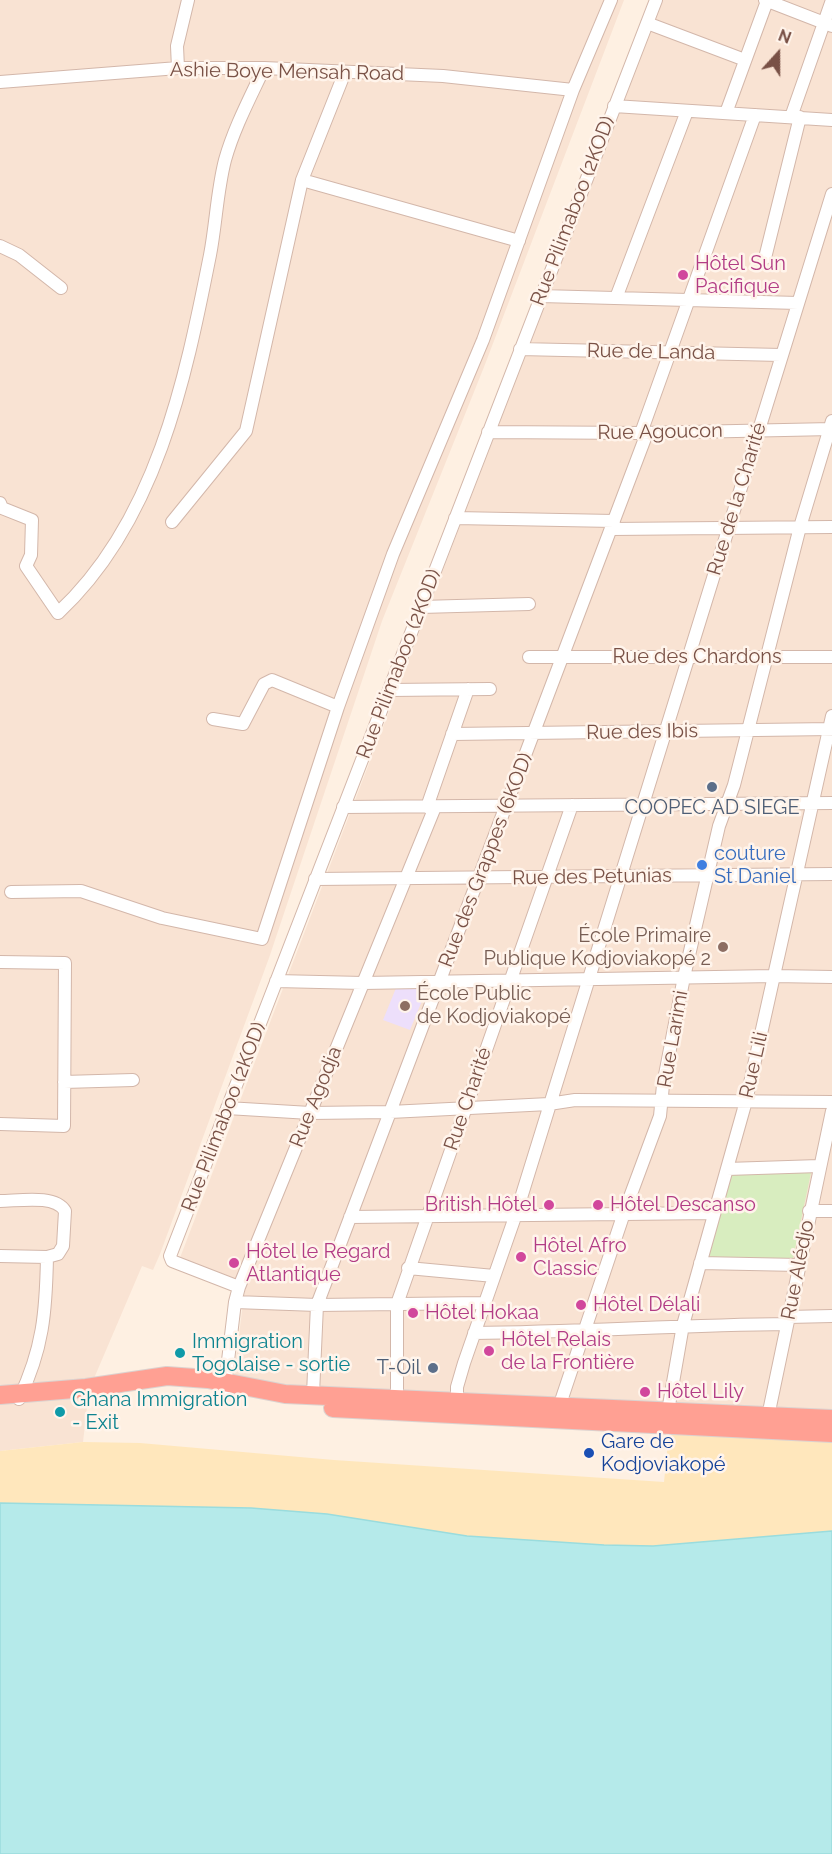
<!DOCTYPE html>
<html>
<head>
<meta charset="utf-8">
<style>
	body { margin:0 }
	#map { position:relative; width:832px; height:1854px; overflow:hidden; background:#fef0e2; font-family:Raleway,sans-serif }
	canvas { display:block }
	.north { position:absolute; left:748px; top:24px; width:60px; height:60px; -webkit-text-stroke:4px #fff4eb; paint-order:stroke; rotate:21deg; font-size:16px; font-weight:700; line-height:24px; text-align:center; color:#795146 }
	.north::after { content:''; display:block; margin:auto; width:21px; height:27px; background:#795146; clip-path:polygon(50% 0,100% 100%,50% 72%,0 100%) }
</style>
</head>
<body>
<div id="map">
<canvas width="832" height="1854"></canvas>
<div class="north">N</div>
</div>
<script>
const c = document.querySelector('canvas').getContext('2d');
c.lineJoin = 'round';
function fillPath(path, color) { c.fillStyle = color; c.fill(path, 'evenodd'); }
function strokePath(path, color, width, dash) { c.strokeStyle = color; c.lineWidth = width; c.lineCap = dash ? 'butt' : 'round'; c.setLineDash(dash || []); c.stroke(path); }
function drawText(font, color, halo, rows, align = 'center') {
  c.font = font + ' Raleway,sans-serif'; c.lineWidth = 5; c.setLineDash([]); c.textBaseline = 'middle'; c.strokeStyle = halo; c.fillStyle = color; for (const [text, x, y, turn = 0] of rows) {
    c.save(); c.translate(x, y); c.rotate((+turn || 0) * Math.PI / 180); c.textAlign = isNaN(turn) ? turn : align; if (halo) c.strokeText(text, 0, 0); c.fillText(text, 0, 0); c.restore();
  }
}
const residential = new Path2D(`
	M0 0H624L484 367 382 621 269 958 160 1254 153 1270 142 1266 89 1390 83 1442 0 1451Z
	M661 0H832V1418L279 1394 234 1375 245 1287 178 1263Z`);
const education = new Path2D(`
	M423 987 426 991 410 1030 383 1020 396 988Z`);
const green = new Path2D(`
	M812 1168 792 1263 707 1262 732 1172Z`);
const sand = new Path2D(`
	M669 1432 832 1441V1531L653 1546 604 1545 467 1536 327 1514 251 1508 0 1503V1451L83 1442 140 1443 334 1460 664 1482Z`);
const water = new Path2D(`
	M0 1503 251 1508 327 1514 467 1536 604 1545 653 1546 832 1531V1854H0Z`);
const minor = new Path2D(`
	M765 0 832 26
	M647 23 745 60
	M178 68 177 46 188 0
	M345 72 302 180 519 241
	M0 82 178 68H264L443 76 573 90
	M614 106 832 120
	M726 113 767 1
	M791 117 832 0
	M0 246 19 255 61 288
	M765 258 800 117
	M541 296 798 303
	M616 298 687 111
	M520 349 781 355
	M488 432 641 433 832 429
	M641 433 755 115
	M0 503 2 508 32 520 31 555 26 566 58 613C156 522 185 381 210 255 216 224 217 191 225 160 234 128 250 98 264 68
	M455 518 614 521
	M172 522 246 431 302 180
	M611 529 832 527
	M421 607 529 604
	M529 657H832
	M389 690 490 689
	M213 719 243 724 264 684 272 680 338 707
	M452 734 832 729
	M343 807 832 803
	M427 807 468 689
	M315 879 832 874
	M11 892 81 891 162 918 262 939 338 707 393 554 483 340 573 90 611 0
	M0 962 65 963 64 1126 0 1124
	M276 981 363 983 774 976 832 977
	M64 1082 133 1080
	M227 1108 310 1113 390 1112 549 1104 575 1100 832 1102
	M727 1169 819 1166
	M0 1201C18 1201 55 1194 65 1211L63 1246 58 1254 47 1257
	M809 1211H832
	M350 1217 714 1213
	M0 1256 47 1257C46 1312 43 1349 19 1399
	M700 1263 799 1265
	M408 1268 494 1276
	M239 1287 172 1261 170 1256 656 0
	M235 1302 317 1305 484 1303
	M788 1317 832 1316
	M474 1333C579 1332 682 1325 787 1324
	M224 1394 235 1302 239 1287 435 807
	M313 1394 317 1305 647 433
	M397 1405V1304L572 805
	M457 1407V1387L464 1363 516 1214 832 194
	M559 1407 624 1213 660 1116 663 1085 684 977 719 826 734 785 800 527 832 421
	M668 1411 683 1325 746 1101 832 716
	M767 1421 832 1111`);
const highway = new Path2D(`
	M0 1395 86 1388 167 1376 208 1379 285 1394 832 1419
	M333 1408 832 1433`);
const markers = [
	[683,275,6,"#d1479c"],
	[712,787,6,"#5c6f8a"],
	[702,865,6,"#3f7fe0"],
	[723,947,6,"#8d6e63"],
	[405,1006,6,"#8d6e63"],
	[549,1205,6,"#d1479c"],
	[598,1205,6,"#d1479c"],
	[521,1257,6,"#d1479c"],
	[234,1263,6,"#d1479c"],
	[581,1305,6,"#d1479c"],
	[413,1313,6,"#d1479c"],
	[489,1351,6,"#d1479c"],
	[180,1353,6,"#0f9aa8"],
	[433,1368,6,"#5c6f8a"],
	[645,1392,6,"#d1479c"],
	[60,1412,6,"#0f9aa8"],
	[589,1453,6,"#1a4fb4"]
];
const streetNames = [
	["Ashie Boye Mensah Road",287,72,1],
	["Rue Pilimaboo (2KOD)",573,211,-69],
	["Rue de Landa",651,352,1],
	["Rue Agoucon",660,432,-1],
	["Rue de la Charité",737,499,-73],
	["Rue des Chardons",697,657],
	["Rue Pilimaboo (2KOD)",399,664,-69],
	["Rue des Ibis",642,732,-1],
	["Rue des Grappes (6KOD)",486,860,-69],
	["Rue des Petunias",592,877,-1],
	["Rue Larimi",673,1039,-80],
	["Rue Lili",754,1065,-77],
	["Rue Agodja",316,1097,-68],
	["Rue Charité",468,1099,-71],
	["Rue Pilimaboo (2KOD)",224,1117,-69],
	["Rue Alédjo",798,1270,-79]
];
const hotelNames = [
	["Hôtel Sun",695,264],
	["Pacifique",695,287],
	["British Hôtel",537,1205,"right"],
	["Hôtel Descanso",610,1205],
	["Hôtel Afro",533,1246],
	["Classic",533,1269],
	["Hôtel le Regard",246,1252],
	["Atlantique",246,1275],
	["Hôtel Délali",593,1305],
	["Hôtel Hokaa",425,1313],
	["Hôtel Relais",501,1340],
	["de la Frontière",501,1363],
	["Hôtel Lily",657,1392]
];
const serviceNames = [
	["COOPEC AD SIEGE",712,808],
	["T-Oil",421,1368,"right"]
];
const shopNames = [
	["couture",714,854],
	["St Daniel",714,877]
];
const educationNames = [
	["École Primaire",711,936],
	["Publique Kodjoviakopé 2",711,959],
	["École Public",417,994,"left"],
	["de Kodjoviakopé",417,1017,"left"]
];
const cultureNames = [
	["Immigration",192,1342],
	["Togolaise - sortie",192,1365],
	["Ghana Immigration",72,1400],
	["- Exit",72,1423]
];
const transitNames = [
	["Gare de",601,1442],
	["Kodjoviakopé",601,1465]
];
fillPath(residential, '#f9e3d3');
fillPath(education, '#eddffb');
fillPath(green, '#d8edbf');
fillPath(sand, '#ffe7bc');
fillPath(water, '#b5eaea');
strokePath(water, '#9adcdd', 1.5);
strokePath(minor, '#d3b7aa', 14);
strokePath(highway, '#dcd2cf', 20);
strokePath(minor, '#fff', 12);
strokePath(highway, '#ffa093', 18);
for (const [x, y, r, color] of markers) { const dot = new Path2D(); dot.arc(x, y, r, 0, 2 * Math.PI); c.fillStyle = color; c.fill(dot); strokePath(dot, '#fff4eb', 2); }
drawText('20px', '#795146', '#fff4eb', streetNames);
drawText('20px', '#b23c85', '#fff4eb', hotelNames, 'left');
drawText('20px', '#4e5e75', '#fff4eb', serviceNames);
drawText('20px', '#366cbe', '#fff4eb', shopNames, 'left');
drawText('20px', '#785e54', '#fff4eb', educationNames, 'right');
drawText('20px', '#0d838f', '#fff4eb', cultureNames, 'left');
drawText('20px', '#164399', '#fff4eb', transitNames, 'left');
</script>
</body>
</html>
